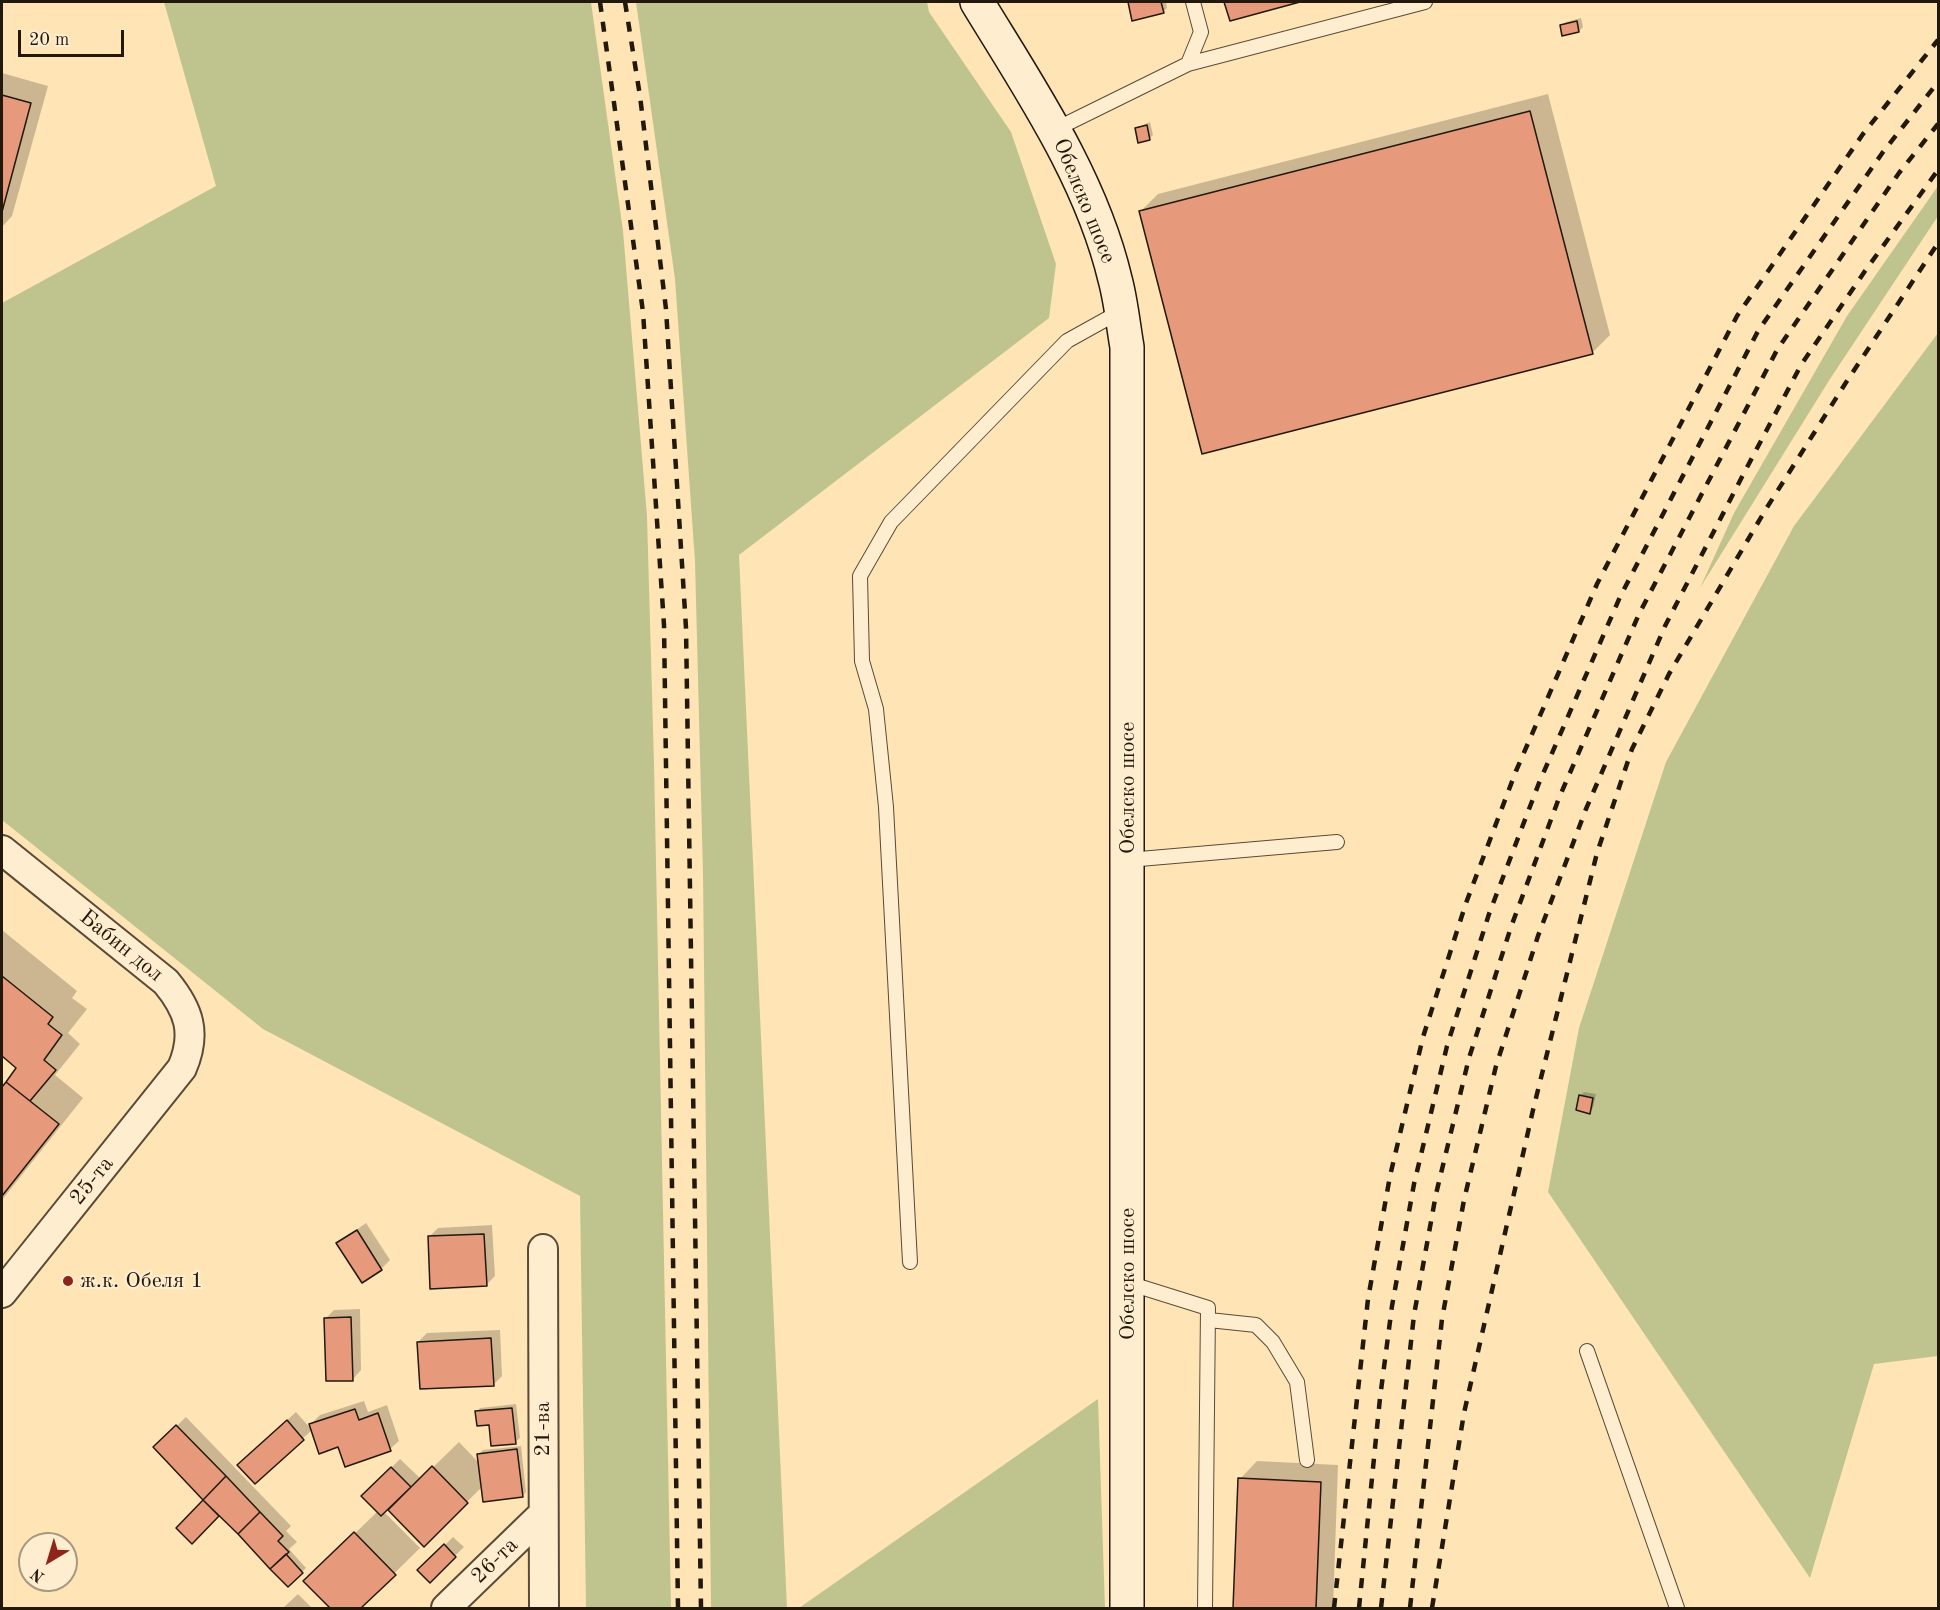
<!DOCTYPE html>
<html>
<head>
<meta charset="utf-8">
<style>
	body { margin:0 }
	#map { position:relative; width:1940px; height:1610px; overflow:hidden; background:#ffe4b6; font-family:"Old Standard TT",serif }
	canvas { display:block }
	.frame { position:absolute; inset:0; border:3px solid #22180b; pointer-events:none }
	.north { position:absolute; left:18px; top:1532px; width:60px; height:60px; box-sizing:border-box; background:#ffedd0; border:2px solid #a79881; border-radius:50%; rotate:218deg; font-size:16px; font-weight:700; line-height:24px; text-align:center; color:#22180b }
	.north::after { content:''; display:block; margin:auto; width:21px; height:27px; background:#8f2418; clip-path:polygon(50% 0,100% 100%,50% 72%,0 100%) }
	.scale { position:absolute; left:18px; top:30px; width:106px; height:27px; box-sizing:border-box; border:3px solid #22180b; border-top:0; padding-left:8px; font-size:18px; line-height:21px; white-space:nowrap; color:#22180b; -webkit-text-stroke:4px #ffedd0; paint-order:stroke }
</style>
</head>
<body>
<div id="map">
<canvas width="1940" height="1610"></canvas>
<div class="frame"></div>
<div class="north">N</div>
<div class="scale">20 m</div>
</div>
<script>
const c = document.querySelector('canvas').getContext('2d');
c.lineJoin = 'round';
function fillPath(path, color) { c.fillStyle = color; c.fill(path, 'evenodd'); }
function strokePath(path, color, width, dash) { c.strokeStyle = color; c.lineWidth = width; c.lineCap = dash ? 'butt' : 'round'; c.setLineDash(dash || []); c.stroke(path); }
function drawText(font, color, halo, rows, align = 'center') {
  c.font = font + ' "Old Standard TT",serif'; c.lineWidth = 4.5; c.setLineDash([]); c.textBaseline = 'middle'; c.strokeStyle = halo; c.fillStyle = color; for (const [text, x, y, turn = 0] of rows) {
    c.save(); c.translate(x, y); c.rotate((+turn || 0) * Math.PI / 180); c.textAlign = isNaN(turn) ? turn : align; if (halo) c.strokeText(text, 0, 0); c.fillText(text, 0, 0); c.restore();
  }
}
const green = new Path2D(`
	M164 2H591L623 231 647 516 654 764 671 1608H586L580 1196 263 1029 2 820V303L216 186Z
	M636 2H927L929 12 1011 132 1056 264 1049 318 739 555 787 1608H711L703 874 695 561 675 279Z
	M1938 186V216L1830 379 1700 588 1734 513 1847 316Z
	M1938 333V1356L1874 1364 1810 1578 1548 1192 1579 1028 1666 762 1794 526Z
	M1098 1399 1105 1608H799Z`);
const shadow = new Path2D(`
	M1129 2H1166L1167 8 1163 12 1133 19Z
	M1226 2H1294L1231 19Z
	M1581 18 1583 27 1579 31 1562 26 1566 22Z
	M2 73 48 86 12 216 2 227Z
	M1548 94 1610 335 1592 353 1140 212 1158 194Z
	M1150 122 1153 135 1149 139 1137 128Z
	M2 930 77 991 72 998 87 1009 68 1033 80 1044 55 1075 83 1098 2 1200V1089L18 1068 2 1054Z
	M1584 1092 1596 1094 1593 1108 1589 1112 1580 1096Z
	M366 1223 390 1260 381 1269 338 1243Z
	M492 1225 495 1276 486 1285 429 1237 438 1228Z
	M360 1309 361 1370 353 1379 325 1319 334 1310Z
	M500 1330 502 1376 493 1385 418 1342 427 1333Z
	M364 1401 368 1412 387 1405 399 1441 390 1449 339 1446 311 1424 320 1415Z
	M516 1404 520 1438 515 1442 476 1412 480 1408Z
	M296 1412 312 1430 255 1482 248 1456Z
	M186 1417 291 1526 286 1531 297 1542 289 1549 306 1568 288 1585 219 1514 192 1542 178 1528 205 1499 155 1447Z
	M459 1442 480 1464 479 1454 483 1450 521 1446 526 1492 522 1496 482 1487 424 1544 393 1503 384 1512 420 1548 359 1608H332L306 1581 378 1511 363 1496 400 1459 421 1479Z
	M1257 1461 1338 1465 1333 1608H1235L1240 1479Z
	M453 1537 464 1547 430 1580 420 1570Z
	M298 1594 312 1608H283Z`);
const building = new Path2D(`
	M1128 2H1161L1164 13 1132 21Z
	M1224 2H1300L1230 21Z
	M1577 21 1579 32 1562 36 1560 25Z
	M2 95 31 103 2 212Z
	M1530 111 1593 354 1202 454 1139 211Z
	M1147 125 1150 140 1138 143 1135 128Z
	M2 976 53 1017 48 1024 62 1035 44 1060 56 1070 30 1101 6 1082 16 1068 2 1056Z
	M6 1082 59 1124 2 1196V1087Z
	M1579 1095 1593 1098 1590 1114 1576 1110Z
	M357 1230 382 1270 362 1283 336 1243Z
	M484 1234 487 1286 430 1289 428 1236Z
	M351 1317 353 1381H326L324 1318Z
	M491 1338 494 1386 420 1389 417 1342Z
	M512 1408 516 1444 491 1446 489 1425 477 1426 475 1411Z
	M355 1409 359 1420 378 1413 391 1451 345 1467 338 1447 319 1454 309 1424Z
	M287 1420 304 1440 255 1484 237 1465Z
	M176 1425 226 1476 203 1500 153 1447Z
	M517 1449 523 1497 483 1502 477 1454Z
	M432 1466 468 1503 424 1547 388 1510Z
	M391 1467 411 1487 381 1516 361 1496Z
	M226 1476 260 1512 238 1534 203 1500Z
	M1238 1478 1321 1482 1316 1608H1233Z
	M203 1500 219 1516 192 1544 176 1528Z
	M260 1512 283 1536 278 1541 289 1552 270 1569 238 1534Z
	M354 1532 396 1575 361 1608H330L303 1581Z
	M444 1544 456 1557 430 1583 417 1570Z
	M286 1554 303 1573 288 1587 270 1569Z`);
const lane = new Path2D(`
	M1188 64 1425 2
	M1054 130 1188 64 1201 32 1193 2
	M1128 860 1337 842
	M910 1262 886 807 876 709 862 661 860 576 891 522 1067 341 1121 311
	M1128 1283 1208 1308 1205 1608
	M1209 1320 1256 1325 1273 1342 1297 1382 1307 1460
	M1587 1351 1677 1608`);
const street = new Path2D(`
	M2 850 166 982C189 1010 197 1033 182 1068L2 1293
	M543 1249 544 1608
	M446 1608 543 1514`);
const secondary = new Path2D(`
	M977 2C1030 89 1091 178 1115 279 1121 301 1123 324 1127 347V1608`);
const rail = new Path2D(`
	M600 2 643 312 664 625 678 1608
	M625 2 640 96 666 309 686 628 701 1608
	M1334 1608 1368 1299 1390 1176 1423 1037 1466 903 1516 771 1597 584 1737 316 1863 134 1938 40
	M1359 1608 1380 1398 1392 1306 1414 1184 1447 1046 1489 914 1539 783 1620 597 1758 331 1883 152 1938 82
	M1381 1608 1414 1315 1436 1194 1469 1058 1511 927 1559 798 1639 614 1777 350 1899 173 1938 124
	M1410 1608 1442 1319 1464 1200 1496 1066 1538 936 1586 809 1665 626 1744 473 1801 365 1865 271 1938 170
	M1432 1608 1464 1413 1533 1110 1597 853 1632 749 1669 674 1766 509 1845 384 1938 243`);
const markers = [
	[68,1281,6,"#8f2418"]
];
const streetNames = [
	["Обелско шосе",1084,201,68],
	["Обелско шосе",1128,788,-90],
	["Бабин дол",121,946,39],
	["25-та",92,1181,-51],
	["Обелско шосе",1128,1274,-90],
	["21-ва",543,1429,-90],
	["26-та",495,1561,-44]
];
const poiNames = [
	["ж.к. Обеля 1",80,1281]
];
fillPath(green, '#bfc48e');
fillPath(shadow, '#0003');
fillPath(building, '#e6997b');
strokePath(building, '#22180b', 1.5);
strokePath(lane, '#594b36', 16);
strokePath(street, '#594b36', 32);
strokePath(secondary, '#22180b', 36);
strokePath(lane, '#ffedd0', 14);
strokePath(street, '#ffedd0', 28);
strokePath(secondary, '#ffedd0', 33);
strokePath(rail, '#22180b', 4.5, [10, 10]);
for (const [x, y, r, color] of markers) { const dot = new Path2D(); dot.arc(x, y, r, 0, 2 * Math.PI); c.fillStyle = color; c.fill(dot); strokePath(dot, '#ffedd0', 2); }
drawText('22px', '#22180b', '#ffedd0', streetNames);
drawText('22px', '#22180b', '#ffedd0', poiNames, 'left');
</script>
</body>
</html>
